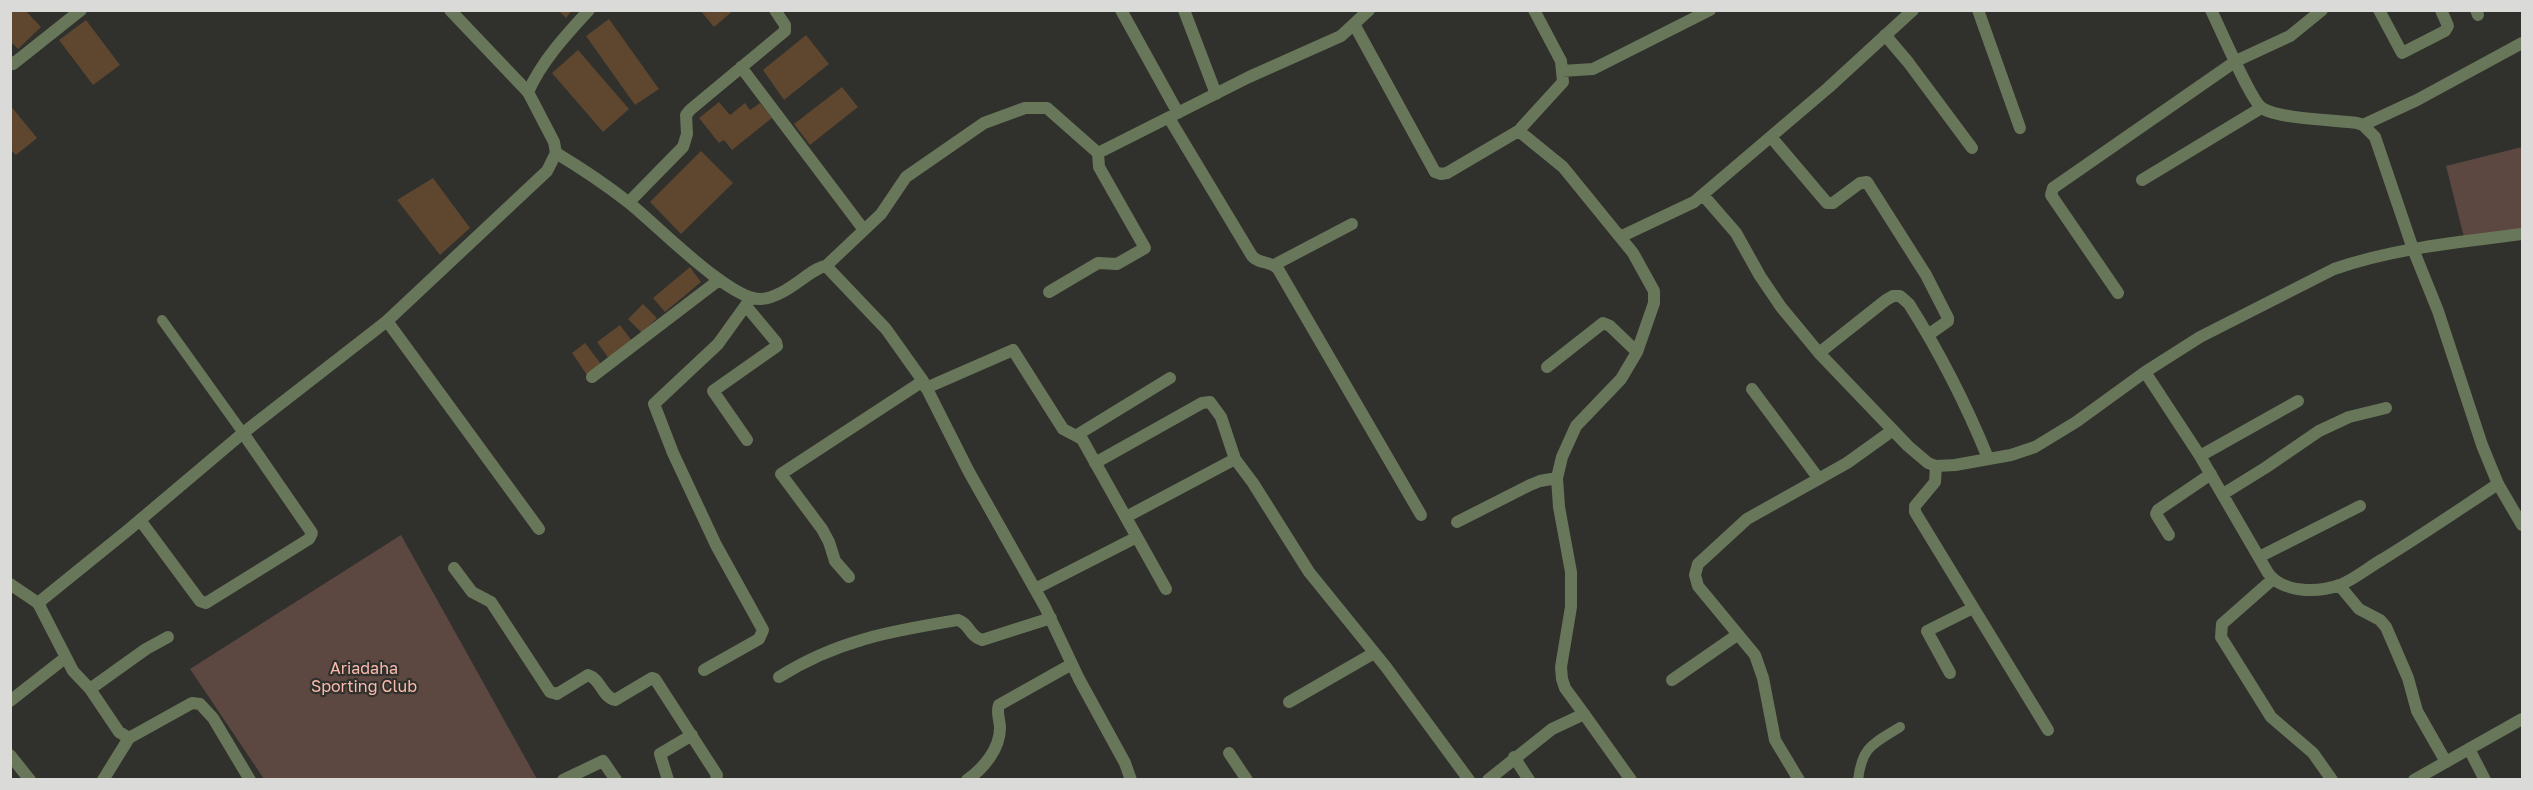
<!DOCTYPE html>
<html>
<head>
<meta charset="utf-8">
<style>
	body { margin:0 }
	#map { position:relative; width:2533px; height:790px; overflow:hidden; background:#30302d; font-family:"Golos Text",sans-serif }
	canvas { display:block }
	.frame { position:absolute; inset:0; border:12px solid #dadad8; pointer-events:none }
</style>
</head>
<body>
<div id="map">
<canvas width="2533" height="790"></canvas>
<div class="frame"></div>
</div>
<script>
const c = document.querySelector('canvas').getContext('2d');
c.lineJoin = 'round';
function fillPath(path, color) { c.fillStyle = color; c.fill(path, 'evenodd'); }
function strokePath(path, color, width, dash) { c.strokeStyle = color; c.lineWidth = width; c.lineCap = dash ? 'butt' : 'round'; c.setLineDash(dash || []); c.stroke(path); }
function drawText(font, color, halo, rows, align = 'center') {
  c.font = font + ' "Golos Text",sans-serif'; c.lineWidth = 4.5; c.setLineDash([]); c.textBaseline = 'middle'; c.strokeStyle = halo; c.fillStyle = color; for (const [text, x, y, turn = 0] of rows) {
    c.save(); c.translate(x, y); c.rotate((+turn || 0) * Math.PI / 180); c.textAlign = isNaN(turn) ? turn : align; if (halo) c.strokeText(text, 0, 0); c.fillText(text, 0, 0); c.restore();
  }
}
const green = new Path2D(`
	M2522 147V230L2464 237 2446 166Z
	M401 535 537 779H264L190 669Z`);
const building = new Path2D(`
	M10 10H25L41 27 18 49 10 41Z
	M558 10H572L566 18Z
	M700 10H734L714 27Z
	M609 19 659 89 635 105 586 36Z
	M86 20 120 65 93 85 59 40Z
	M806 35 829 64 784 100 763 70Z
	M578 50 629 109 603 132 552 73Z
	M842 87 858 107 810 145 794 124Z
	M719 102 730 115 745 103 750 110 760 103 772 118 732 150 724 140 719 143 699 118Z
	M10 105 37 138 16 155 10 149Z
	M701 151 733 183 681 234 650 202Z
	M433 178 470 228 440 255 397 200Z
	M690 267 701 282 665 312 653 298Z
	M643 304 657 318 642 333 628 319Z
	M620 325 632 341 609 359 597 342Z
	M585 343 601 364 587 375 572 353Z`);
const service = new Path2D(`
	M162 320 243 433
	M1858 780C1862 746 1873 744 1900 727`);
const minor = new Path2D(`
	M450 10 528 92
	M1121 10 1178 113
	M1184 10 1216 94
	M1534 10 1561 61 1563 82 1521 128 1520 132 1563 167 1633 253 1654 291V303L1637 352 1621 379 1576 426 1562 457 1557 478 1559 507 1571 572V607L1561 667 1562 679 1565 688 1584 714
	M1978 10 2020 128
	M2379 10 2402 53 2445 31 2448 26 2441 10
	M2476 10 2478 15
	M1354 24 1435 172 1441 174 1447 173 1520 130
	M1885 35 1908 62 1972 148
	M10 62 13 64 81 10
	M741 67 864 230
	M1562 71 1593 69 1710 10
	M1169 118 1252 256C1260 265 1270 260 1278 269L1421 515
	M2363 125 2417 100 2522 43
	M1771 137 1827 203H1833L1860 183 1867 182 1926 275 1948 318V321L1928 335
	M556 153C581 168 605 184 628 202 655 223 730 301 761 299 787 297 810 268 826 266L886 329 923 381 969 472 1045 607 1079 679 1125 763 1131 780
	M2142 180 2261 108
	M1703 195 1736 233 1760 276 1781 307 1819 353 1908 446 1928 463 1936 466 1955 465 2011 455 2035 447 2076 422 2145 372 2200 337 2334 269C2394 248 2460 242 2522 234
	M629 202 683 147 687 134 686 115 690 110 785 31V25L775 10
	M1620 237 1694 202 1828 88 1913 10
	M1274 265 1352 224
	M826 266 881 214 906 177 984 123 1025 108H1047L1098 153 1249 77 1341 36 1369 10
	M1049 292 1098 263 1117 264 1145 248 1099 167 1098 153
	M2118 293 2051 195 2053 188 2236 61 2290 36 2322 10
	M746 306 776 342 777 346 713 391 747 440
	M387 321 539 529
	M1819 353 1886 300 1893 296H1900L1909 304C1940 353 1966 404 1988 458
	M1547 367 1603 323 1610 326 1637 352
	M2145 372 2200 456 2268 573C2283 593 2317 593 2340 585 2355 579 2369 567 2383 559 2422 535 2460 509 2498 484
	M592 377 719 280
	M926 388 1013 350 1063 429 1082 439 1166 589
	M1752 389 1819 479
	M1077 435 1170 378
	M2200 456 2298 401
	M1095 463 1202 403 1210 402 1221 417 1235 459 1253 483 1309 572 1386 667 1469 780
	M1936 466 1935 482 1915 506V512L2048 730
	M2223 494 2265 468 2319 431 2349 417 2386 408
	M1126 517 1235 459
	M140 520 200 601 206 603 309 539 312 533 243 433
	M1457 522 1530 485 1540 481 1557 478
	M2169 535 2156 514 2158 510 2211 474
	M2259 557 2360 506
	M454 568 472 592 491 602 550 692 557 694 588 675C601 679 602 697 615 700L652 678 655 679 717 775 716 780
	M849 577 835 561 829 542 822 529 781 474 923 381
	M2273 579 2222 624 2221 637 2271 717 2313 753 2332 780
	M2339 585 2359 609 2380 620 2386 627 2408 678 2417 711 2446 762
	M1035 589 1137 537
	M38 603 73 671 90 689 119 732 129 738 192 703 200 704 213 718 250 780
	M704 670 759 639 763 630 716 545 673 453 654 404 718 344 751 298
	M1950 673 1927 631 1973 608
	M779 677C837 640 892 631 958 620 970 624 969 636 982 640L1051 618
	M1672 680 1737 635
	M90 689 146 649 168 637
	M10 701 65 658
	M1289 702 1374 653
	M2469 749 2485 780
	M1229 753 1247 780
	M10 755 30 780
	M1514 757 1529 780
	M103 780 129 738
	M563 780 603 761 616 780
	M668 780 660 754 692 735
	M967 780C983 769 1000 749 1000 728 1000 720 996 713 999 705L1072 664
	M1799 780 1775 740 1763 678 1755 655 1698 586 1695 575 1698 564 1747 519 1847 463 1893 430`);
const tertiary = new Path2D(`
	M2211 10C2220 28 2251 101 2262 108 2278 119 2336 120 2357 123L2363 125 2375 137 2413 249 2438 311 2482 445 2498 484 2522 525
	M10 584 38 603 127 531 243 433 387 321 547 171 556 153 554 142 528 92C542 61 565 36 589 10
	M1488 780 1552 729 1584 714 1631 780
	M2414 780 2522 719`);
const parkNames = [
	["Ariadaha",364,669],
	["Sporting Club",364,687]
];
fillPath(green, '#5d4741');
fillPath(building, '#5e462f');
strokePath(service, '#687759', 10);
strokePath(minor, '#687759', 12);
strokePath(tertiary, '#687759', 12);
drawText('16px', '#fbbbac', '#30302d', parkNames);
</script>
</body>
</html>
